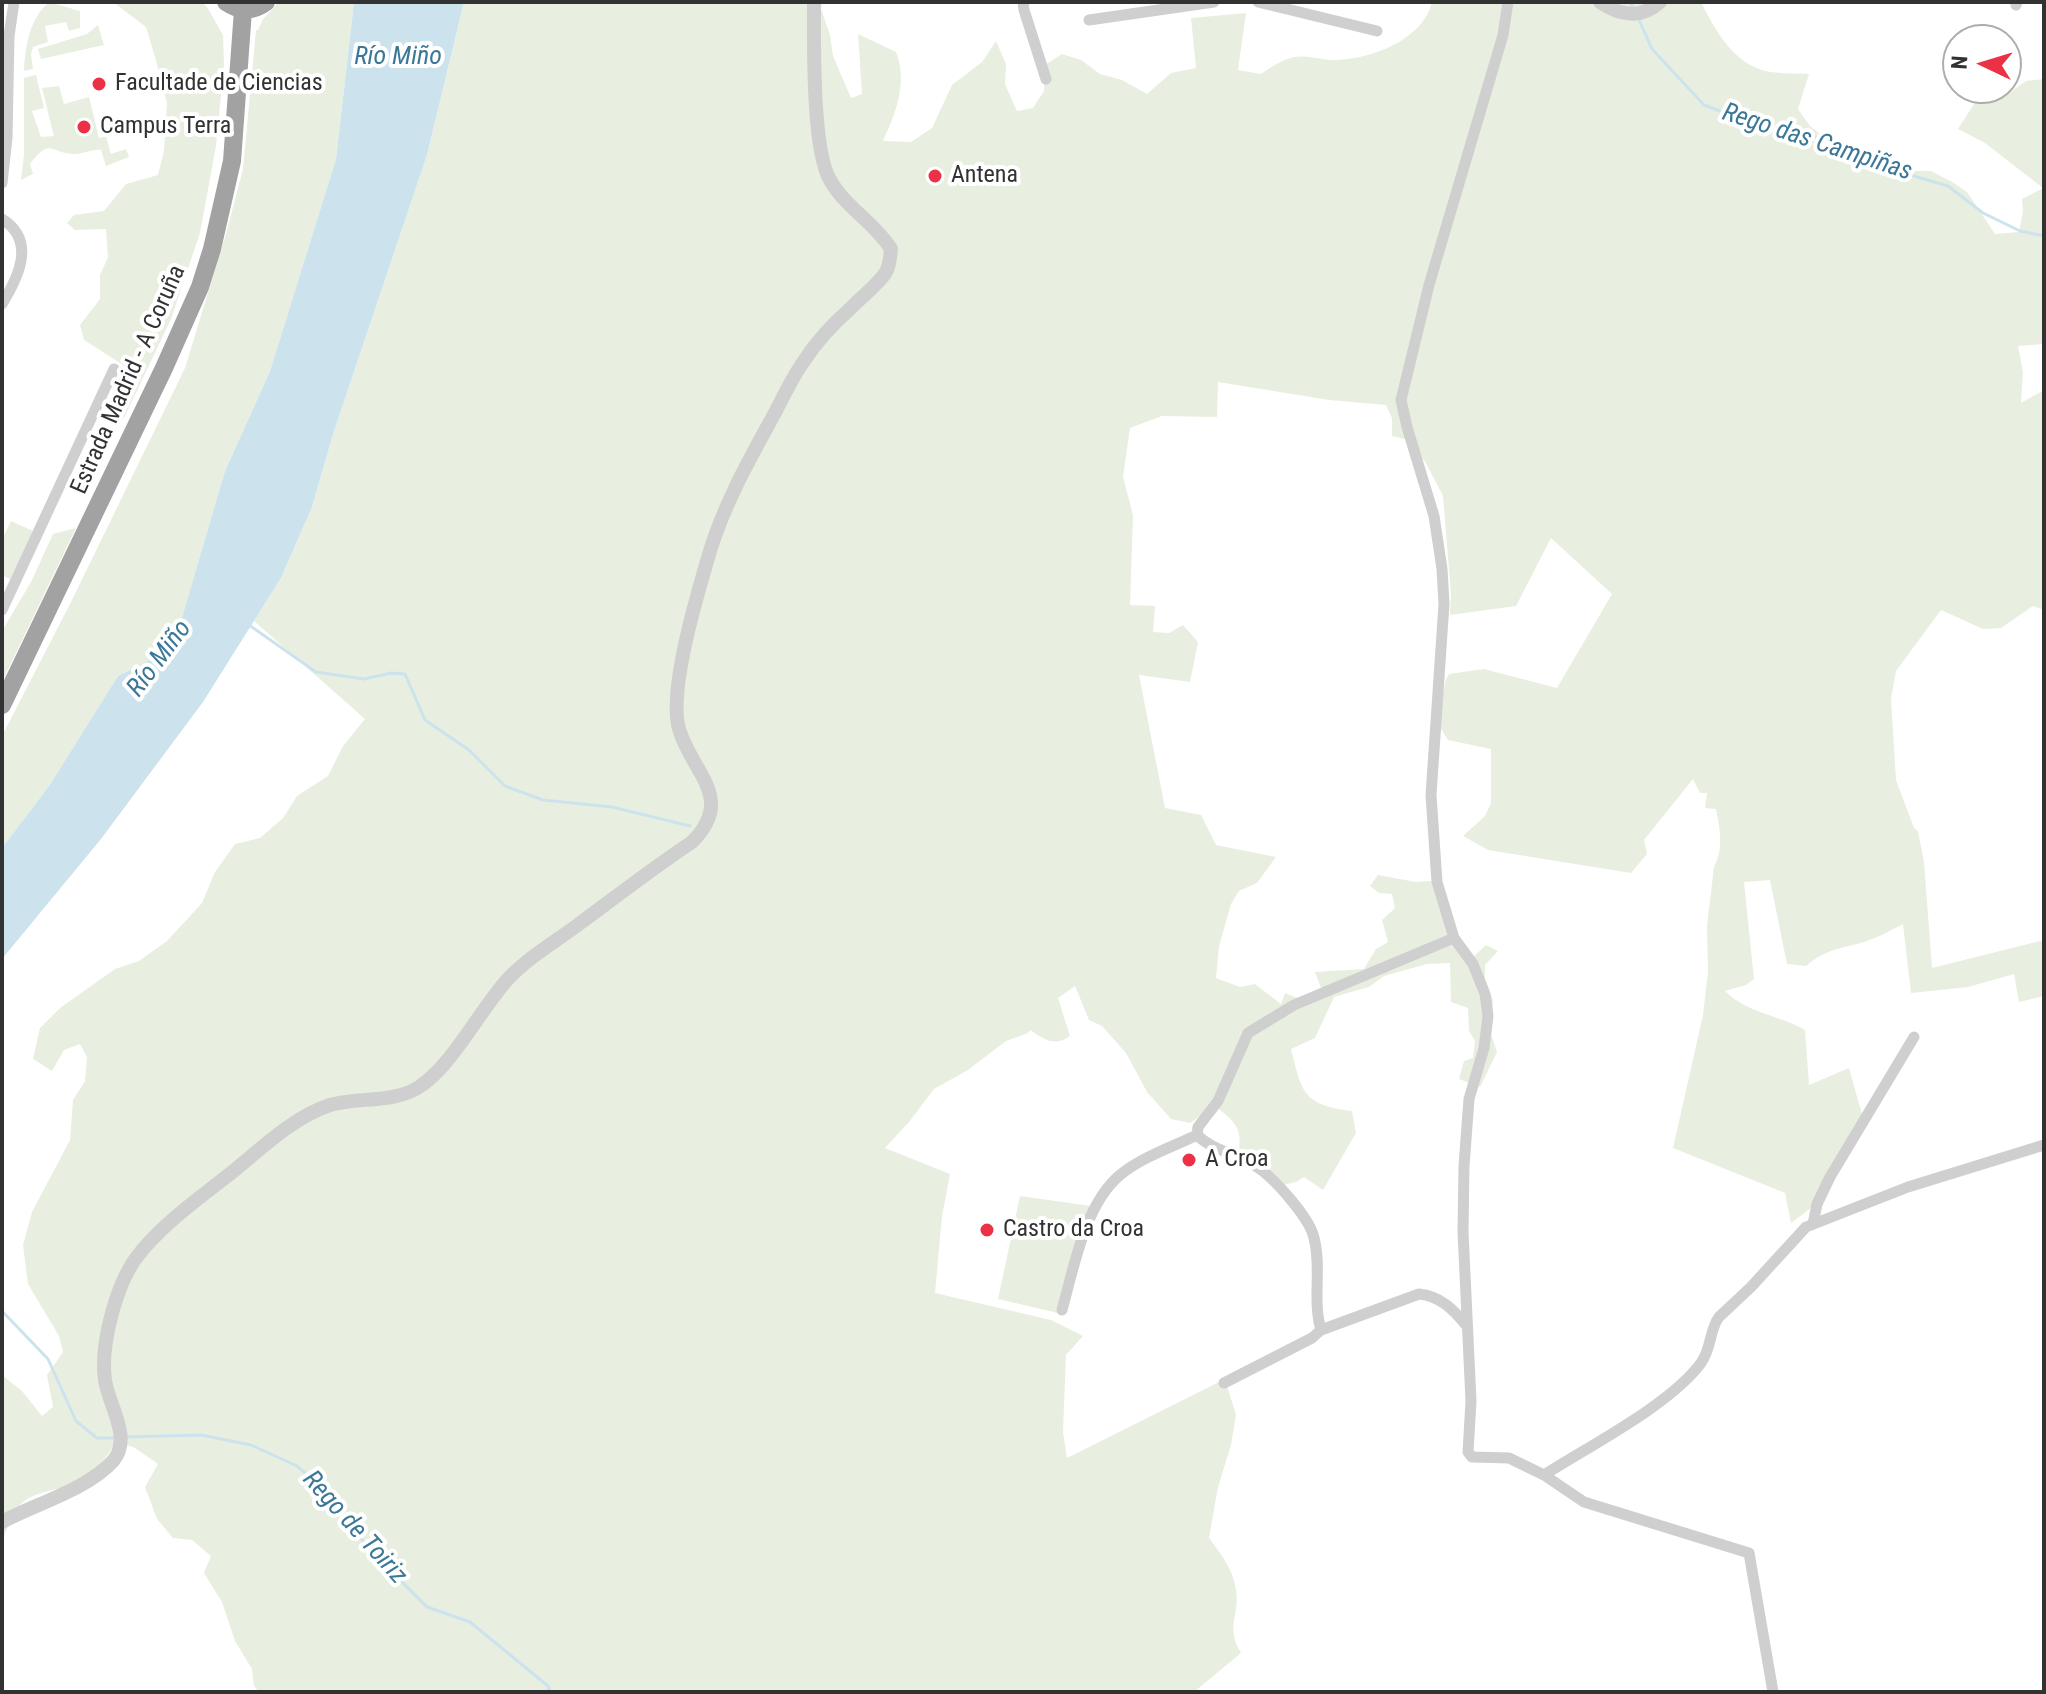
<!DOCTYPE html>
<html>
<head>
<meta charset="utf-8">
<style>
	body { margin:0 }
	#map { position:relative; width:2046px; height:1694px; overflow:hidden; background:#fff; font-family:"Roboto Condensed",sans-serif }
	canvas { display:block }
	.frame { position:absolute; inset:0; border:4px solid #323232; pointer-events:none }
	.north { position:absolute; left:1942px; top:24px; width:80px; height:80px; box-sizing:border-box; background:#fff; border:2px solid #adadad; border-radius:50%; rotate:274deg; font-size:22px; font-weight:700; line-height:32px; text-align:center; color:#323232 }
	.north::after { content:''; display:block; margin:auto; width:28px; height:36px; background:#ec3147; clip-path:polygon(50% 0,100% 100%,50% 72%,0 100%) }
</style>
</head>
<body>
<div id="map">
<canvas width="2046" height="1694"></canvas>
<div class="frame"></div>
<div class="north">N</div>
</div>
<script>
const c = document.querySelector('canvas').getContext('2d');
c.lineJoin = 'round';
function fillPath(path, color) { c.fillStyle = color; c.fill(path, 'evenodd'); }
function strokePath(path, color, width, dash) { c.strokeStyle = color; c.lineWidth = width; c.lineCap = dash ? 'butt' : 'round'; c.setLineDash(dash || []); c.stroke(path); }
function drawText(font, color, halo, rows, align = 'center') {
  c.font = font + ' "Roboto Condensed",sans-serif'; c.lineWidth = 8; c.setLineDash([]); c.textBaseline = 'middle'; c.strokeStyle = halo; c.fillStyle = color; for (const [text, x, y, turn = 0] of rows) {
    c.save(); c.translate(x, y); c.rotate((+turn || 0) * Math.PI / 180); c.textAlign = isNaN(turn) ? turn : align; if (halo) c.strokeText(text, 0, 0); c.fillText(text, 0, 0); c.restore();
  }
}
const green = new Path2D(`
	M113 2H202L207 7 223 35 224 64 216 146 200 233 171 319 124 418 116 425 117 400 123 365 84 340 80 325 100 299V275L108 257 106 229 75 230 67 223 74 215 104 211 126 184 158 175 164 151 167 103 157 64 146 27Z
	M279 2H354L336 159 270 371 225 471 180 624 153 658 118 676 49 786 2 848V736L71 602 185 368 226 234 243 169 256 30H258L263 19Z
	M464 2H822L821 9 830 35 833 56 851 98 862 94 858 34 896 52C908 82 896 113 883 141L911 142 932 128 952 85 982 62 996 41 1006 64 1005 84 1017 111 1033 108 1044 91 1045 65 1062 54 1081 60 1100 74 1122 80 1147 94 1171 73 1196 68 1191 18 1246 13 1238 70 1261 74C1271 67 1282 60 1294 57 1306 55 1320 59 1331 60 1367 61 1423 41 1432 2H1701C1715 30 1735 67 1771 72 1783 74 1796 73 1809 74L1798 109 1810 126 1833 144 1853 148 1894 171H1931L1954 183 1967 192 1995 234 2019 232 2023 211 2022 199 2043 188 1985 143 1958 129 1981 93 1999 100 2026 81 2044 79V344L2018 346 2023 372 2021 403 2044 390V610L2033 606 2001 628 1983 629 1941 610 1896 671 1891 699 1896 780 1914 828 1918 831 1924 862 1932 968 2044 940V996L2019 1002 2014 974 1968 987 1911 993 1903 924C1890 931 1875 939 1861 943 1840 948 1823 951 1806 966L1787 964 1770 880 1744 882 1754 979 1746 985 1725 991C1748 1014 1780 1015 1805 1030L1809 1085 1849 1068 1863 1118 1820 1201 1791 1223 1785 1193 1673 1148 1703 1015 1708 972 1707 926 1714 867C1724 848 1720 830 1716 809L1705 808 1707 793H1700L1693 779 1644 840 1647 854 1631 873 1488 850 1463 836 1485 816 1491 803V749L1448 740 1438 724 1445 682 1449 674 1484 669 1557 688 1612 594 1551 538 1516 606 1450 615 1451 594 1443 496 1426 463 1409 440 1392 436V418L1386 405 1329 400 1218 382 1217 417 1162 416 1130 428 1123 477 1133 515 1130 605 1155 606 1153 632 1169 633 1183 625 1198 642 1190 682 1139 675 1165 808 1201 815 1216 845 1276 857 1257 883 1239 891 1231 904 1219 946 1216 978 1240 987 1255 984 1281 1004 1285 993 1300 999 1321 988 1315 972 1364 969 1376 949 1388 942 1382 920 1395 908 1392 894 1379 893 1370 886 1378 875 1416 882 1431 881 1460 947 1472 958 1486 945 1498 951 1485 965V980L1493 1000 1491 1034 1497 1052 1480 1087 1459 1079 1464 1061 1473 1058 1475 1041 1469 1031 1468 1008 1451 1002 1450 963 1427 964 1384 976 1369 987 1334 997 1315 1038 1291 1049C1302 1093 1303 1105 1352 1111L1356 1133 1323 1190 1304 1177 1296 1182 1279 1186 1239 1153C1242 1126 1235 1122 1215 1106L1190 1123 1171 1119 1147 1092 1126 1053 1102 1026 1089 1020 1075 986 1058 998 1070 1036C1055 1047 1045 1040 1030 1030L1028 1033 1006 1041 968 1070 934 1089 909 1122 885 1148 950 1174 942 1216 935 1293 1051 1320 1083 1336 1066 1355 1063 1432 1067 1458 1225 1379 1236 1415 1231 1445 1218 1487 1209 1538C1221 1554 1233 1569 1236 1590 1240 1616 1225 1626 1241 1653L1194 1692H259L254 1686 252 1669 235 1641 222 1602 204 1573 211 1556 192 1540 173 1538 157 1519 145 1487 158 1464 135 1448 117 1441C104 1461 89 1481 66 1487 50 1491 30 1493 19 1506 11 1514 7 1530 2 1541V1375L22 1391 42 1416 53 1407 47 1375 63 1352 59 1336 28 1284 23 1245 32 1212 70 1140 73 1100 85 1081 87 1057 80 1044 64 1050 52 1071 33 1059 40 1028 60 1008 115 969 139 961 167 941 202 903 215 872 235 844 260 838 283 818 297 796 328 776 343 746 365 719 254 621 281 578 312 507 334 431 427 155Z
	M52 3 80 11V28L69 31 66 22 45 26 48 42 33 47 31 54 33 69 24 71C25 49 29 21 46 5Z
	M98 25 104 45 41 59 38 49 87 34Z
	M36 75 44 108 32 111 41 137 54 136 42 88 59 86 64 104 89 97 99 138 106 136 111 154 126 149 129 157 106 166 101 150C92 149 84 154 75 154 49 154 52 136 30 164L33 174 21 180 24 154V78Z
	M11 521 33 531 10 579 2 575V540Z
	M76 528 2 682V631L31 582 53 534Z
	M1020 1196 1091 1206 1058 1313 998 1299Z`);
const water = new Path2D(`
	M354 2H464L427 155 334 431 312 507 281 578 203 702 101 839 2 959V848L49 786 118 676 153 658 180 624 225 471 270 371 336 159Z`);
const stream = new Path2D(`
	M1630 2 1634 9
	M1639 20 1652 49 1704 105 1760 126 1808 134 1907 174 1948 186 1983 213 2020 231 2044 236
	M249 625 316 672 364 679 391 673 405 674 425 720 469 750 505 786 543 800 612 807 690 826
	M2 1311 48 1359 76 1421 97 1438H116
	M124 1437 201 1435 251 1445 297 1466 319 1485 370 1550 427 1607 470 1622 548 1686 550 1692`);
const minor = new Path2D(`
	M1023 2 1024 10 1046 79
	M1258 2 1377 31
	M1508 2 1503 35 1429 285 1401 400 1407 427 1434 516 1442 569 1444 604 1431 795 1437 882 1454 938 1473 964 1485 994 1488 1016 1484 1048 1469 1099 1464 1166 1463 1232 1471 1401 1468 1452 1472 1457 1509 1458 1544 1475 1584 1502 1749 1553 1773 1692
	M2016 5 2017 2
	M1089 20 1214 2
	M2 183 7 138 9 36 14 2
	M2 219C37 241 18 278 2 304
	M2 610 114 369
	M1813 1224 1817 1204 1830 1177 1914 1037
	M1062 1310C1074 1267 1085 1204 1120 1175 1142 1157 1172 1147 1197 1135
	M1321 1330C1312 1300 1322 1268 1314 1238 1310 1218 1274 1178 1257 1167 1238 1154 1213 1151 1197 1135L1198 1127 1218 1101 1248 1033 1294 1005 1454 938
	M1224 1383 1312 1338 1321 1330 1419 1294C1440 1296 1453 1309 1466 1325
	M1544 1475C1589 1446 1670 1405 1701 1363 1712 1348 1709 1330 1719 1317L1751 1287 1806 1227 1908 1187 2044 1145`);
const tertiary = new Path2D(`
	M1600 2C1619 15 1641 20 1660 2
	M2 1522C35 1504 88 1489 113 1461 133 1438 108 1404 105 1380 100 1345 116 1286 136 1258 161 1225 198 1199 231 1173 261 1149 293 1117 330 1105 358 1097 395 1103 419 1087 452 1066 480 1010 507 980 528 957 555 942 579 924 617 896 653 868 692 842 736 798 692 773 679 729 668 690 698 592 710 551 724 505 748 462 771 420 782 400 791 379 804 361 816 342 835 322 852 307 862 296 878 285 886 272 890 265 890 257 891 249 875 223 845 207 830 180 812 150 814 40 814 2`);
const trunk = new Path2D(`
	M226 2C239 11 253 12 266 2
	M2 705 164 368 200 287 212 249 232 161 243 10`);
const markers = [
	[99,84,8,"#ec3147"],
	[84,127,8,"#ec3147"],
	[935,176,8,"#ec3147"],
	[1189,1160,8,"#ec3147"],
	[987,1230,8,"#ec3147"]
];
const poiNames = [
	["Facultade de Ciencias",115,84],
	["Campus Terra",100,127],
	["Antena",951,176],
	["A Croa",1205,1160],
	["Castro da Croa",1003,1230]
];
const streetNames = [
	["Estrada Madrid - A Coruña",129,380,-66]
];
const waterNames = [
	["Río Miño",398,57],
	["Rego das Campiñas",1817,143,18],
	["Río Miño",160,659,-53],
	["Rego de Toiriz",354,1528,48]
];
fillPath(green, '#e8efe0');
fillPath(water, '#cce3ee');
strokePath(stream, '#cce3ee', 3);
strokePath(minor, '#cfcfcf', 11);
strokePath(tertiary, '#cfcfcf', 14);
strokePath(trunk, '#a2a2a2', 18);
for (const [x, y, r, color] of markers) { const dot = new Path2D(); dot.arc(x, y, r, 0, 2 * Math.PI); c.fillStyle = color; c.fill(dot); strokePath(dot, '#fff', 3); }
drawText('24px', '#323232', '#fff', poiNames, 'left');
drawText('24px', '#323232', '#fff', streetNames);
drawText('italic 26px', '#3b7898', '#fff', waterNames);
</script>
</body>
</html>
